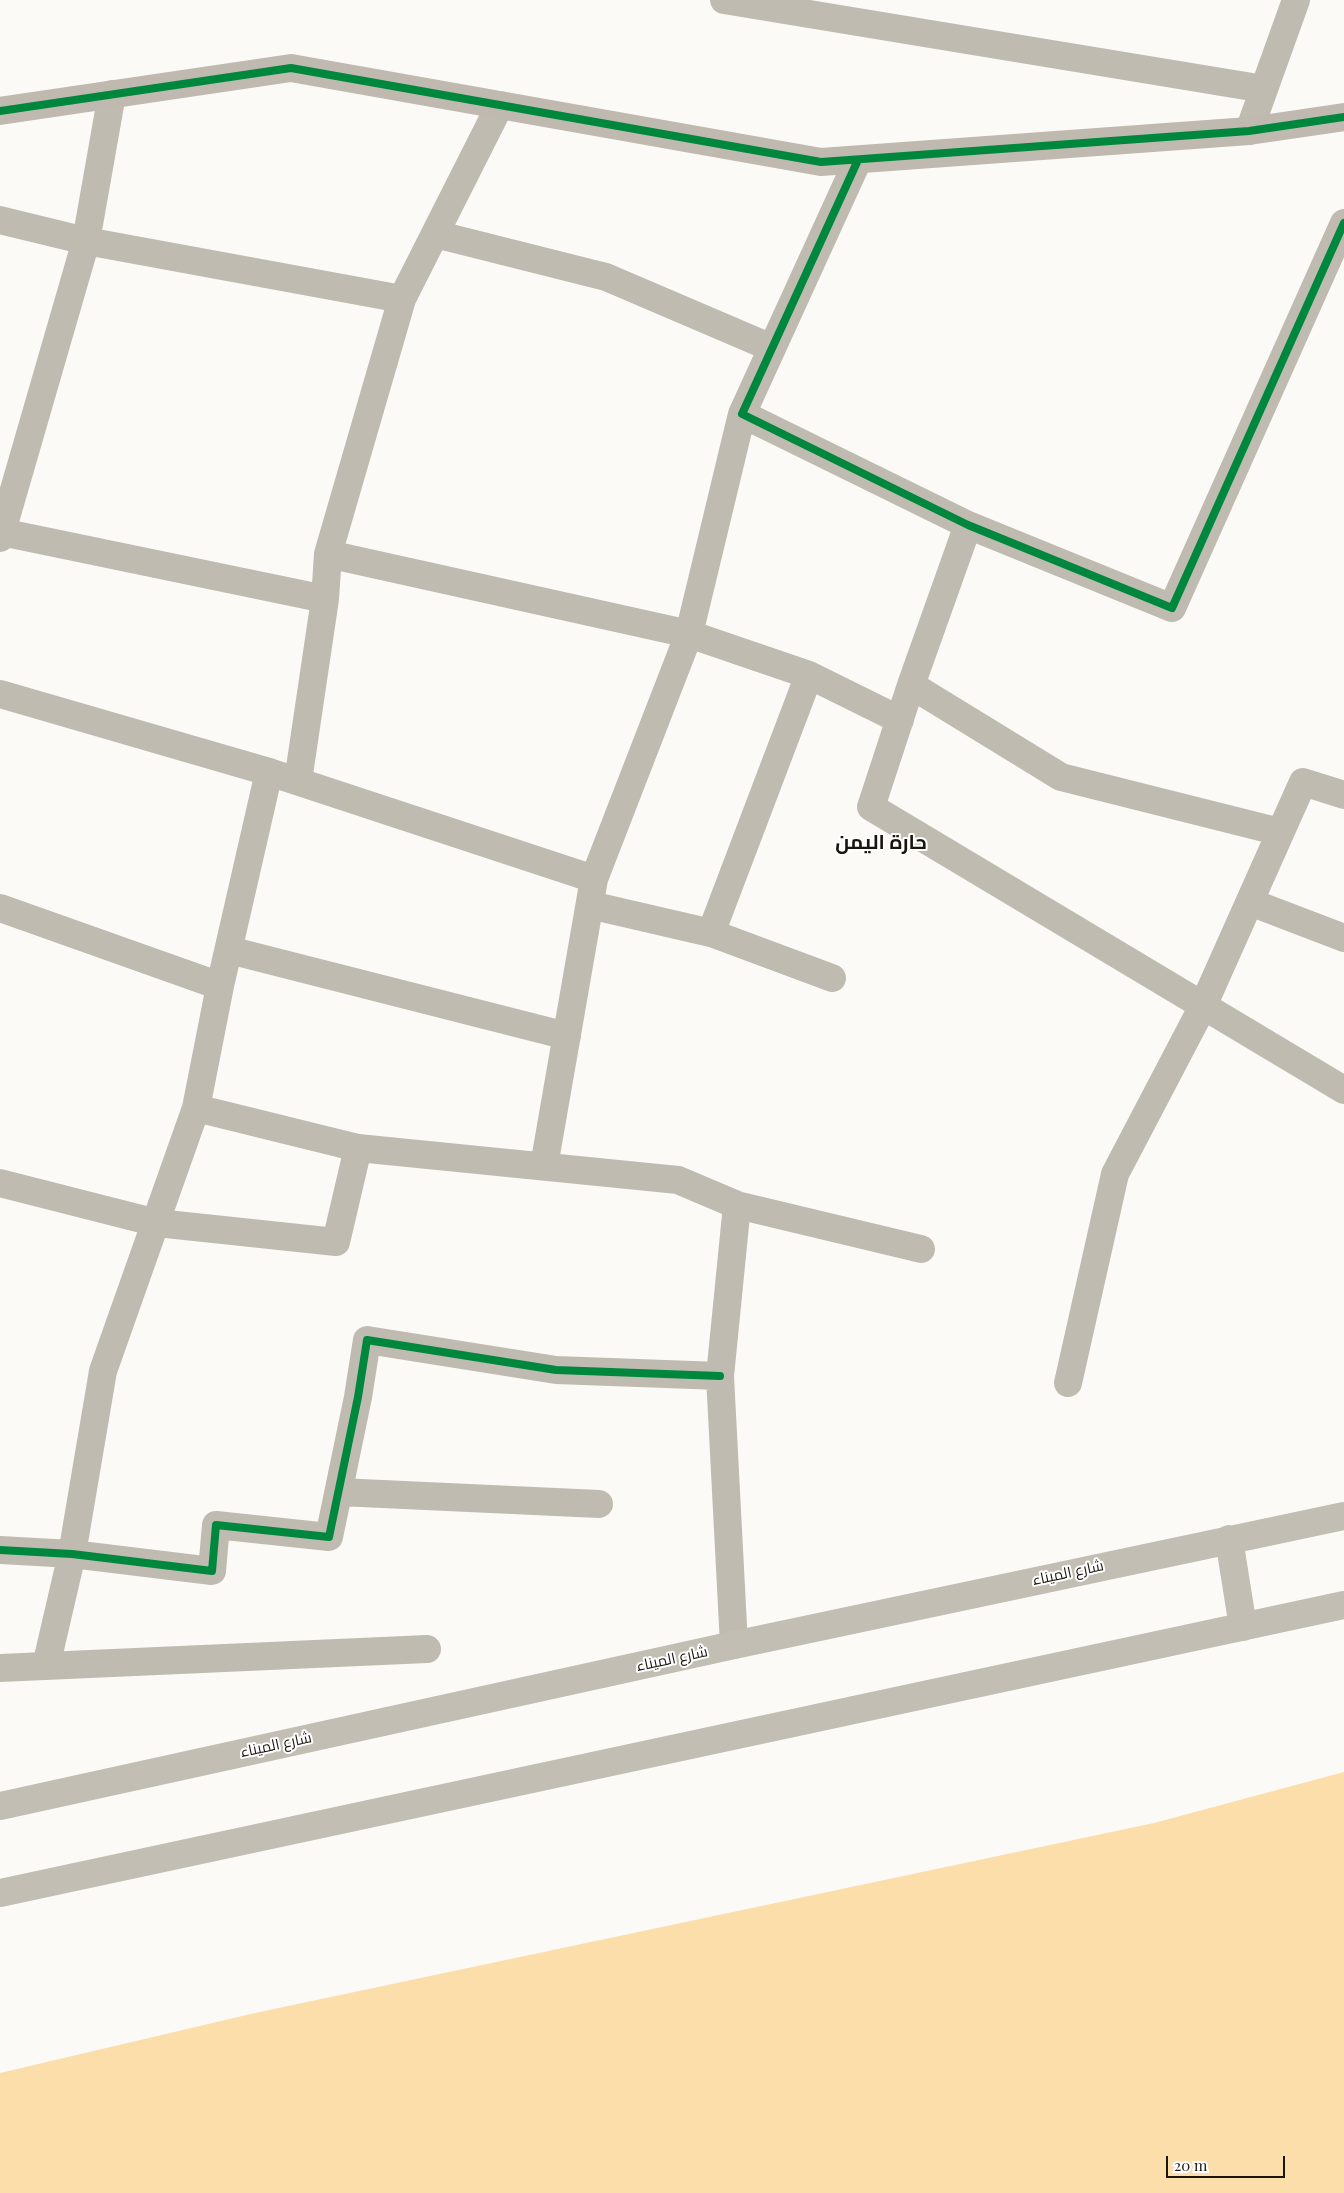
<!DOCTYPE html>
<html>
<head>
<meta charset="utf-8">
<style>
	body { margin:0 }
	#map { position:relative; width:1344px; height:2193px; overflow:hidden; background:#fcfaf7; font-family:"Playfair Display",serif }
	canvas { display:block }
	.scale { position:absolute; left:1166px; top:2156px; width:119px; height:22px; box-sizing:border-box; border:2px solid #1a160d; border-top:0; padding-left:6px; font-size:15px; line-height:18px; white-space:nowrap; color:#1a160d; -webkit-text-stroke:4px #fff; paint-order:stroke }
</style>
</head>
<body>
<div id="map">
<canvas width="1344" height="2193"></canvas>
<div class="scale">20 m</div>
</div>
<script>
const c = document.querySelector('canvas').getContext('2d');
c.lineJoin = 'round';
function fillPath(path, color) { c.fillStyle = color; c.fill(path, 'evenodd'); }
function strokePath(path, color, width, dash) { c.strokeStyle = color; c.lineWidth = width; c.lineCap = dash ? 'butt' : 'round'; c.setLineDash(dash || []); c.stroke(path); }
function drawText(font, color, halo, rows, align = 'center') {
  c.font = font + ' "Playfair Display",Cairo,serif'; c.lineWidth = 4; c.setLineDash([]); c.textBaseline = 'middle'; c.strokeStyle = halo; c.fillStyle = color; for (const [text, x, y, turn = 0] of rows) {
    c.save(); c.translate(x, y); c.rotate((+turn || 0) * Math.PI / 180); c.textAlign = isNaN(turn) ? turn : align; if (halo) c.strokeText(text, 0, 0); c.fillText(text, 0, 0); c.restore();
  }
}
const water = new Path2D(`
	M1344 1772V2193H0V2073L255 2013 1154 1823Z`);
const street = new Path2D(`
	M724 0 1264 89
	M1249 131 1296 0
	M858 160 742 414 968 525 1172 608 1344 223
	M0 220 86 241 402 299
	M435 234 606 277 772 348
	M968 525 911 685 871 807 1344 1090
	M1 532 325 599
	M0 538 86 241 112 94
	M328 554 689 634 809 675 900 720
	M911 685 1061 777 1280 832
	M0 694 269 772 594 879
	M298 781 325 599 328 554 402 299 500 105
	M1250 902 1344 938
	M590 905 711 933 832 978
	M0 908 220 986
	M711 933 809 675
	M229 950 567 1036
	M196 1108 358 1148 678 1180 737 1205 921 1249
	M544 1166 594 879 689 634 742 414
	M0 1183 157 1223 336 1242 358 1148
	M1068 1383 1115 1174 1203 1006 1303 782 1344 795
	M339 1492 599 1504
	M0 1550 72 1554 212 1571 216 1525 329 1537 358 1397 367 1340 556 1370 720 1376
	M734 1645 720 1376 737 1205
	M46 1666 72 1554 103 1371 196 1108 220 986 269 772
	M0 1668 427 1649`);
const secondary = new Path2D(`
	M0 111 291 68 821 162 1249 131 1344 117`);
const primary = new Path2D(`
	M1229 1539 1243 1627
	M0 1806 734 1645 1344 1516
	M0 1893 1344 1605`);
const cycleway = new Path2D(`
	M0 111 291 68 821 162 1249 131 1344 117
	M858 160 742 414 968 525 1172 608 1344 223
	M0 1550 72 1554 212 1571 216 1525 329 1537 358 1397 367 1340 556 1370 720 1376`);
const streetNames = [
	["شارع الميناء",1068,1573,-12],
	["شارع الميناء",672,1659,-12],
	["شارع الميناء",276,1745,-12]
];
const districtNames = [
	["حارة اليمن",881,843]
];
fillPath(water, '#fbdeaa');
strokePath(street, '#c0bbb1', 28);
strokePath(secondary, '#c0b9af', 28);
strokePath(primary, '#c3beb3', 28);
strokePath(cycleway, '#00873e', 8);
drawText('15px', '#1a160d', '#fff', streetNames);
drawText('bold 20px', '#1a160d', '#fff', districtNames);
</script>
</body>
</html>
